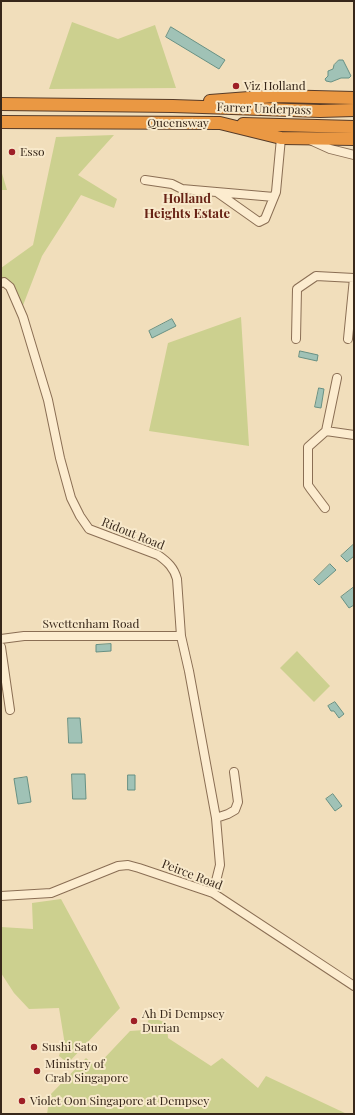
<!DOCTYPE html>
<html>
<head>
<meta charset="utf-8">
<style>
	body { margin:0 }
	#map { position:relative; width:355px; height:1115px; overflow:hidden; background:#f1debb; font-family:"Playfair Display",serif }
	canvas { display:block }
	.frame { position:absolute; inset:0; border:2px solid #37271a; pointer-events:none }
</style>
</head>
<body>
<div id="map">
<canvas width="355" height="1115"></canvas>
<div class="frame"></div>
</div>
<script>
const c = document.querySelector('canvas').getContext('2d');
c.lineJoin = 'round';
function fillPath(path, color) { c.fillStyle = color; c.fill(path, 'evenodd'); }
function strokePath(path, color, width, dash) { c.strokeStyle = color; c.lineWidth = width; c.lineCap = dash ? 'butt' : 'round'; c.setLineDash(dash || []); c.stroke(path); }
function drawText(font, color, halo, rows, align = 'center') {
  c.font = font + ' "Playfair Display",serif'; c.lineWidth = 4; c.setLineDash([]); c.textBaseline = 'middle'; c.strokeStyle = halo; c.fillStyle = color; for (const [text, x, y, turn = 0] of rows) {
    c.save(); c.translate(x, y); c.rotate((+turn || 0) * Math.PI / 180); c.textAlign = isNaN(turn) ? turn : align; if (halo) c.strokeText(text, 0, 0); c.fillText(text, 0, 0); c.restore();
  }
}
const green = new Path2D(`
	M72 22 118 39 155 25 176 88 49 89Z
	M114 135 78 175 117 199 114 208 81 195 42 256 22 308 12 286 1 279V268L33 245 56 137Z
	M1 170 7 190H1Z
	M241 317 249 446 149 431 168 343Z
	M297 651 330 686 314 702 280 668Z
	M61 899 120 1008 68 1063 59 1056 64 1039 59 1008 29 1009 14 993 1 973V927L33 929 32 903Z
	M150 1017 167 1023 168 1038 211 1066 222 1058 258 1088 266 1076 347 1114H47L50 1095 86 1058 96 1067 130 1031 144 1030Z`);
const water = new Path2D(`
	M171 27 225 60 219 69 166 37Z
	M339 60H343L351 76 349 78H341L331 82 326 81 325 79 328 76V71L333 69 334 65Z
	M172 319 176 326 152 338 149 331Z
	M300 351 318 355 317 361 299 357Z
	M319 388 324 389 321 408 315 407Z
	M354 544V556L347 562 341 556Z
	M330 564 336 570 319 585 314 580Z
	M354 587V605L349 608 341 597Z
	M111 644V651L96 652V645Z
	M335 702 344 714 339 718 334 711H331L328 706Z
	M68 718H80L82 743H69Z
	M72 774H85L86 799H73Z
	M128 775H135V790H128Z
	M27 777 31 802 18 804 14 779Z
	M333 794 342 806 335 811 326 799Z`);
const minor = new Path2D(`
	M310 140 330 149 354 155
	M145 180 172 184 182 189 274 197
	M218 193 259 222 265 219 276 192 281 138
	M1 283 4 282 10 287 23 317 48 400 60 458 71 498 80 516 89 529 158 555C168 562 174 568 177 579L181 636 189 671 216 818 220 865 213 893
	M296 339 297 289 316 276 354 278
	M348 339 354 278
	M326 431 337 378
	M325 508 310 488 308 485V447L326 431 354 435
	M1 639 24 636H181
	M1 647 10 710
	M216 818 228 814 235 810 238 802 234 772
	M1 896 51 893 118 866 128 865 139 868 213 893 354 986`);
const highway = new Path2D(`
	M210 101 275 96 354 98
	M1 104 173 106 320 111 354 110
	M1 122 220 123 281 138 354 139
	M243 124 354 127`);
const markers = [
	[236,86,4,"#9e1f26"],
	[12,152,4,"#9e1f26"],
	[134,1021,4,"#9e1f26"],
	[34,1047,4,"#9e1f26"],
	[37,1071,4,"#9e1f26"],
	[22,1101,4,"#9e1f26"]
];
const poiNames = [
	["Viz Holland",244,86],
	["Esso",20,152],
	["Ah Di Dempsey",142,1014],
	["Durian",142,1028],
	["Sushi Sato",42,1047],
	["Ministry of",45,1064],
	["Crab Singapore",45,1078],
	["Violet Oon Singapore at Dempsey",30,1101]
];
const streetNames = [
	["Farrer Underpass",264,109,2],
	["Queensway",178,123],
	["Ridout Road",133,534,22],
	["Swettenham Road",91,624],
	["Peirce Road",192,875,21]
];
const neighbourhoodNames = [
	["Holland",187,199],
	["Heights Estate",187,214]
];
fillPath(green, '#ccd08f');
fillPath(water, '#a0c2b6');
strokePath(water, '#679083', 1);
strokePath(minor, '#8a6e54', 10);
strokePath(highway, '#573c29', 14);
strokePath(minor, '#fceccf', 8);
strokePath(highway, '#ea9843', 12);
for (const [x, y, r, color] of markers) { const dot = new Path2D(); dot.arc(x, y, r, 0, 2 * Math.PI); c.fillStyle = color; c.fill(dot); strokePath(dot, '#f8e9cb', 1.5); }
drawText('12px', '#37271a', '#f8e9cb', poiNames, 'left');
drawText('12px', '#37271a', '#f8e9cb', streetNames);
drawText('bold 13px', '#682316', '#f8e9cb', neighbourhoodNames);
</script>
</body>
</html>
